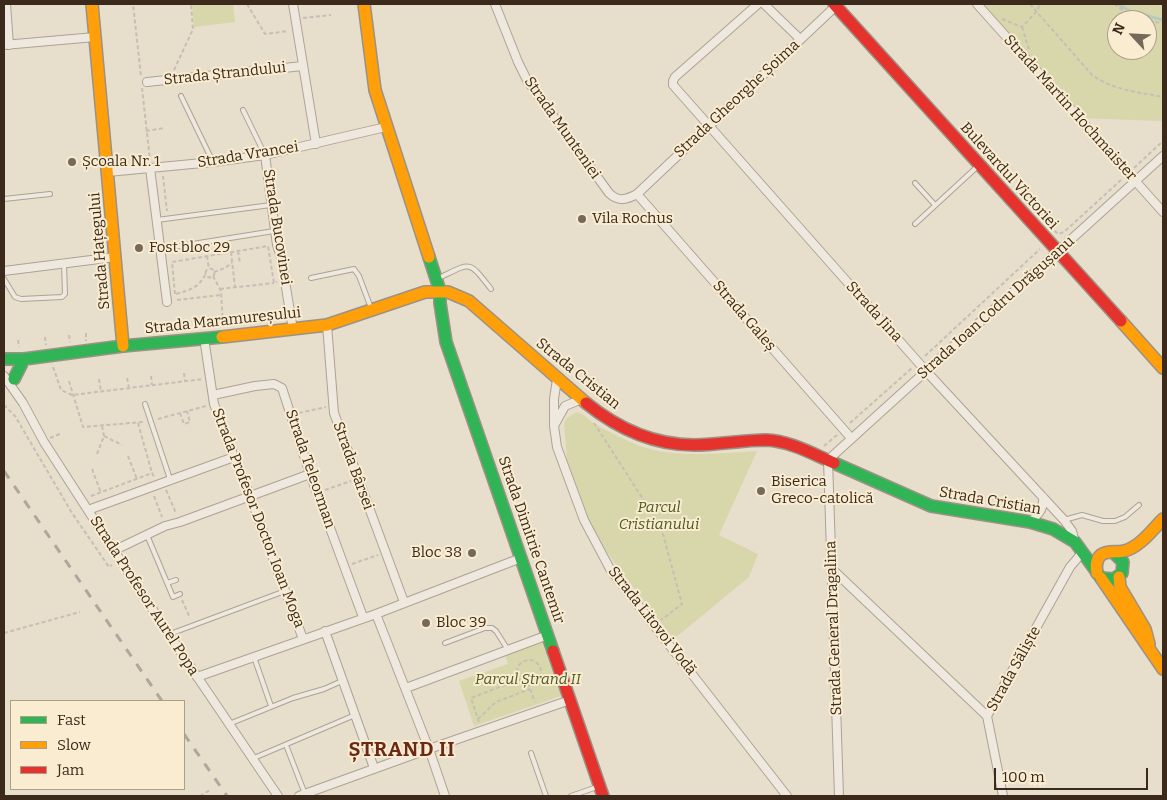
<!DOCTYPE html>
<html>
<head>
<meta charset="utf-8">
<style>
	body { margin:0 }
	#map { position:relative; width:1167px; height:800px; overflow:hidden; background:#e7decb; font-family:Bitter,serif }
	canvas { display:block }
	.frame { position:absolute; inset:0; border:5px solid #3b2a1c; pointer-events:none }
	.legend { position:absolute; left:10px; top:700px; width:175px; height:90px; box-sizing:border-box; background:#f9ecd0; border:1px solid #ad9e88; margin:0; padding:6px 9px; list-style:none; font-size:15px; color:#3b2a1c }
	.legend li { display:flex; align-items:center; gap:10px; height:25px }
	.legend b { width:25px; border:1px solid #ad9e88 }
	.north { position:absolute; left:1107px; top:10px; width:50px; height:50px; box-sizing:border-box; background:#f9ecd0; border:1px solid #ad9e88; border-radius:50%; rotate:295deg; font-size:14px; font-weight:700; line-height:20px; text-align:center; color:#3b2a1c }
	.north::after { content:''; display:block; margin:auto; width:18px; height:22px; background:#776959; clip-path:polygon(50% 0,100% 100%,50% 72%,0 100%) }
	.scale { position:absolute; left:994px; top:768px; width:154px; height:22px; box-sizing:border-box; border:2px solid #3b2a1c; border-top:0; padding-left:6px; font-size:15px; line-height:18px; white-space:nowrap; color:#3b2a1c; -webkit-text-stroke:4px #f9ecd0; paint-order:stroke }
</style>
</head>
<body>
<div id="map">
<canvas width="1167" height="800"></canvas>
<div class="frame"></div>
<ul class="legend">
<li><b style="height:6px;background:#30b455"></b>Fast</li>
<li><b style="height:6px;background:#ff9f0a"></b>Slow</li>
<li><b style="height:6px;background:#e5322d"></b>Jam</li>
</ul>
<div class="north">N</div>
<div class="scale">100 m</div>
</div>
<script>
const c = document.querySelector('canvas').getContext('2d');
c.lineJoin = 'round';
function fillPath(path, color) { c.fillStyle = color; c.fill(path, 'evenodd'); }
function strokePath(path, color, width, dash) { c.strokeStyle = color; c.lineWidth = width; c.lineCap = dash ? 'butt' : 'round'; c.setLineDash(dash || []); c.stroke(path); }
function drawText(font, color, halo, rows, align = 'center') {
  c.font = font + ' Bitter,serif'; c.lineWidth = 4; c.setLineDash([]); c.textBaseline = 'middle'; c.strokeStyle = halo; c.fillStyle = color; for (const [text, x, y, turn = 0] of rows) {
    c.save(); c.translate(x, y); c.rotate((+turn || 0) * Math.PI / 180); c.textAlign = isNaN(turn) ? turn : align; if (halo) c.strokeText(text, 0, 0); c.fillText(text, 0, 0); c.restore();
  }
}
const green = new Path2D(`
	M192 4H233L235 22 194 27Z
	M977 4H1163V121L1078 118ZM1117 20H1147V50H1117Z
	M576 412C585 414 588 420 595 424 609 432 623 439 637 445 675 459 718 453 757 451L719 535 758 554 749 577 674 639 619 569 604 548 590 523 567 460 564 423 566 419Z
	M542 642 561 696 474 726 459 681 508 664 505 654Z`);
const stream = new Path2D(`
	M1118 4 1130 11 1163 20`);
const path = new Path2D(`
	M137 4H133L141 76
	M247 4 265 34 288 31
	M1030 4 1092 75C1113 90 1138 92 1163 97
	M1114 4 1129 14 1163 24
	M303 18 331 15
	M1002 19 1022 27 1037 11 1040 4
	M1022 27 1029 49
	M174 70 193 29 191 4
	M142 88 150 160
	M146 131 165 128
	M1134 168 1163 141
	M163 176 167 211
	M1050 226 1058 234 1064 232 1121 180
	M238 251 240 263
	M231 252 235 287
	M207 256 209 269
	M205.5 273a4.5 4.5 0 1 1 9 0a4.5 4.5 0 1 1-9 0Z
	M214 272 225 268 232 263
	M213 276 221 291 223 326
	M220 289 274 283
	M175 294 172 262 268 246 274 283 277 282
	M176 294C190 290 198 288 205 275
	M177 300 221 295
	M86 333V341
	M69 335 70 342
	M45 337 46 345
	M18 340 19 347
	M925 356 1040 249
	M53 367 61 390 72 395 203 379
	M184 373 185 381
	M151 376 152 385
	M127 378 129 388
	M99 379 101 392
	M69 381 83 427 143 422
	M4 405 15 416 72 513 109 567 112 565
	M180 413 184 424 190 422 187 411
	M299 413 326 407
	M158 419 206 406
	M138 423 152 473
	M594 423 661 527 682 604 661 620
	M850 423 912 368
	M102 426 104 436
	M50 438 62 433
	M824 446 837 435
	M97 454 104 436 122 445
	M128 456 137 479
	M92 469 101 493
	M166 490 176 513
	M325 490 351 481
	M91 496 152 473 154 477
	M154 496 162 517
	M352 564 378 555
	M182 600 190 618
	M4 633 80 612
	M517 672a12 12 0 1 1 24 0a12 12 0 1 1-24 0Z
	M528 683 535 702
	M478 719 496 702 530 689
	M479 722 471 698 520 679
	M200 796 210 790`);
const lane = new Path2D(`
	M181 96 213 162
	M243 110 265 155
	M915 183 935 205
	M4 199 50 194
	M157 220 271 205
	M915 224 978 166
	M161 249 274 231
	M311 278 354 269 359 276 371 308
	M439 278C472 262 468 260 491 289
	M4 279 15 297 21 299 62 297 65 294 64 264
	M145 404 170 479
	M1064 520 1082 515 1103 521H1115L1125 517 1139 505
	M147 535 173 597 180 594
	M167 583 176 580
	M170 634 285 591
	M445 643 485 628H492L496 631 508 650
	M254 657 271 706
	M229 724 293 698 324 689 342 681
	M286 745 305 794
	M531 753 546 796
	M254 758 355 715
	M571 796 597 787`);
const street = new Path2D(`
	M6 4 9 45
	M293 4 316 144
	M495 4 518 62 527 80 609 193C618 202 626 200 637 194L838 4
	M758 4 675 77 673 81V85L926 371 1064 520 1072 531 1075 542
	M764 4 800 39
	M977 4 1163 212
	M4 45 95 37
	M147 82 303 66
	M265 155 277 245 281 257 293 330
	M150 168 167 302
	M108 172 213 162 265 155 386 127
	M637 194 851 438
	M4 271 115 257
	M327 325 334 413 404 602
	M204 338 214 404 234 457 250 496 303 639
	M4 376 23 403 44 442 120 560 196 675 278 796
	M557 379 554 399V426L557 447 584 520 610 569 787 796
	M213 395 255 386 274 384 282 388 310 474 363 617
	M555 424 565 406 582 399
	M88 510 234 457
	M1030 522C1039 514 1044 509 1043 497
	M115 550 165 526 180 522 310 474
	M832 569 987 716
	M376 614 429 749 445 796
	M325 631 374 768
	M197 677 376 614 521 558
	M406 688 548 635
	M299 796 429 749 570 700
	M839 796 828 460 1163 156
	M1003 796 987 716 1070 567 1082 553`);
const fast = new Path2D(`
	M429 257 440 291V303L446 342 553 651
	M4 359H24L123 346 222 337
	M14 379 24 359
	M834 463 931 506 1030 522 1053 529 1075 542 1101 578 1114 579 1122 573 1123 562 1114 553`);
const slow = new Path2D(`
	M92 4 123 346
	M364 4 375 90 429 257
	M1121 321 1163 368
	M222 337 327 325 425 292H448L469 301 586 403
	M1097 573C1096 567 1095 560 1101 555 1107 550 1117 553 1124 551 1140 547 1152 530 1163 519
	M1119 577 1120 587 1145 629 1149 644
	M1101 578 1163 669`);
const jam = new Path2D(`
	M834 4 1121 321
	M586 403C617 428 654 445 694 445 718 445 742 440 766 440 790 441 813 454 834 463
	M553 651 603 796`);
const rail = new Path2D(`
	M4 471 162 701
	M184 734 227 796`);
const markers = [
	[72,162,5,"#776959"],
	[582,219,5,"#776959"],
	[139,248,5,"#776959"],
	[761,491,5,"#776959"],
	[472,553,5,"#776959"],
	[426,623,5,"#776959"]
];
const streetNames = [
	["Strada Ștrandului",225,74,-6],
	["Strada Gheorghe Șoima",737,99,-43],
	["Strada Martin Hochmaister",1070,108,48],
	["Strada Munteniei",562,128,55],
	["Strada Vrancei",248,155,-9],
	["Bulevardul Victoriei",1009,176,48],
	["Strada Bucovinei",277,227,81],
	["Strada Hațegului",100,251,-95],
	["Strada Ioan Codru Drăgușanu",996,308,-42],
	["Strada Jina",874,312,48],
	["Strada Galeș",744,316,49],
	["Strada Maramureșului",223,321,-6],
	["Strada Cristian",578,374,39],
	["Strada Bârsei",353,466,70],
	["Strada Teleorman",310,469,71],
	["Strada Cristian",990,501,10],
	["Strada Profesor Doctor Ioan Moga",258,518,69],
	["Strada Dimitrie Cantemir",531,540,71],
	["Strada Profesor Aurel Popa",144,596,57],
	["Strada Litovoi Vodă",652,621,52],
	["Strada General Dragalina",834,628,-92],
	["Strada Săliște",1014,669,-61]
];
const poiNames = [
	["Școala Nr. 1",82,162],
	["Vila Rochus",592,219],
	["Fost bloc 29",149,248],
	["Biserica",771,482],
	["Greco-catolică",771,499],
	["Bloc 38",462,553,"right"],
	["Bloc 39",436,623]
];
const parkNames = [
	["Parcul",659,508],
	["Cristianului",659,525],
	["Parcul Ștrand II",528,680]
];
const districtNames = [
	["ȘTRAND II",402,750]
];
fillPath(green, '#d8d7ac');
strokePath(stream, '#b7ccbf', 3);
strokePath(lane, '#aca395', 6);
strokePath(street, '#aca395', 10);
strokePath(fast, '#9b9285', 14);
strokePath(slow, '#9b9285', 14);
strokePath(jam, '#9b9285', 14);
strokePath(path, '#c7bfb5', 2, [4, 2.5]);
strokePath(lane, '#eee8de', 4);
strokePath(street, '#eee8de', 8);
strokePath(fast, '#30b455', 11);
strokePath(slow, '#ff9f0a', 11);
strokePath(jam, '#e5322d', 11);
strokePath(rail, '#ada89e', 3, [9, 9]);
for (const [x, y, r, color] of markers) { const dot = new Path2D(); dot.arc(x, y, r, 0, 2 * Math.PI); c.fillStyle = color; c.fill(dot); strokePath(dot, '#f9ecd0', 2); }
drawText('15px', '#3b2a1c', '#f9ecd0', streetNames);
drawText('15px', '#3b2a1c', '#f9ecd0', poiNames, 'left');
drawText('italic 15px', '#4c5a20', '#f9ecd0', parkNames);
c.letterSpacing = '1px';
drawText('bold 20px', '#6c2717', '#f9ecd0', districtNames);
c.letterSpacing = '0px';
</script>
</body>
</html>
